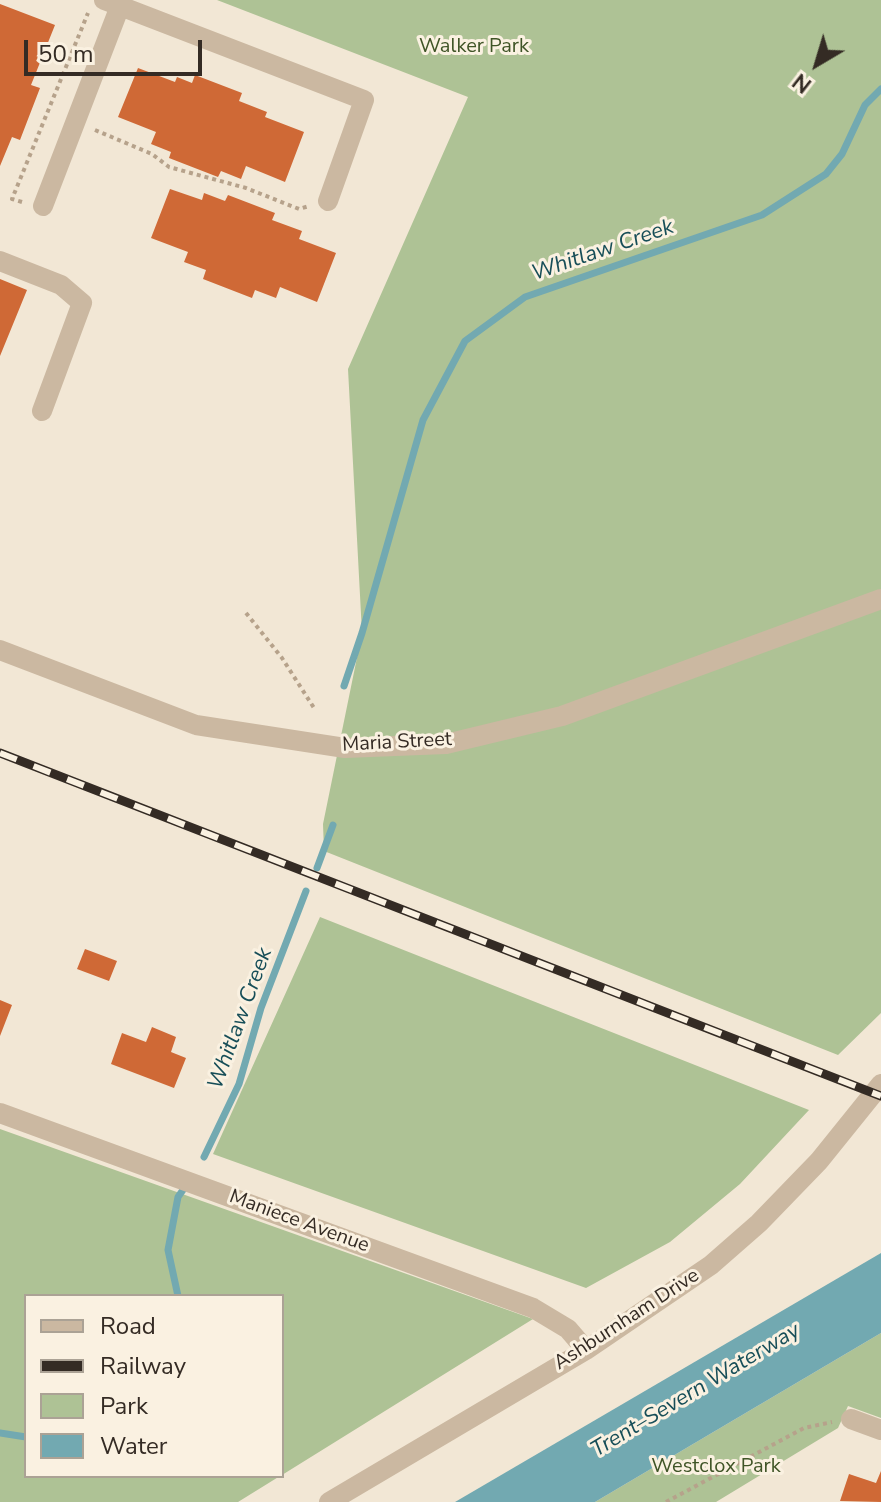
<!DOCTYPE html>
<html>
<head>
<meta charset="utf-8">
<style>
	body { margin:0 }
	#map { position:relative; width:881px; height:1502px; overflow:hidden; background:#f2e7d5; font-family:"Nunito Sans",sans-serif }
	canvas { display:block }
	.legend { position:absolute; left:24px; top:1294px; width:260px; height:184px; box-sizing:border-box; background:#faf1e1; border:2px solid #aba295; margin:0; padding:10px 14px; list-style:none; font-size:24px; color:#342b24 }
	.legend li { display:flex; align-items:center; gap:16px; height:40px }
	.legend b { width:40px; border:2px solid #aba295 }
	.north { position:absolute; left:777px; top:24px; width:80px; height:80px; -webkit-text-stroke:6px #faf1e1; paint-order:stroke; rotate:218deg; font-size:22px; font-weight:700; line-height:32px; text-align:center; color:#342b24 }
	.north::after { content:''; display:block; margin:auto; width:28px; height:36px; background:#342b24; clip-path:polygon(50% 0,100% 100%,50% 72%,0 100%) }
	.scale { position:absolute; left:24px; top:40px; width:178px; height:36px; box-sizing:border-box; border:4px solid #342b24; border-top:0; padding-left:10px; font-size:24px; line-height:28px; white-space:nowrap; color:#342b24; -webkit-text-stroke:6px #faf1e1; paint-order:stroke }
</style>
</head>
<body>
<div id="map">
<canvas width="881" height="1502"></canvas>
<ul class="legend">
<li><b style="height:10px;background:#cbb8a1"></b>Road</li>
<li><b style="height:10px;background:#342b24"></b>Railway</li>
<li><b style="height:22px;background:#aec295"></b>Park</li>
<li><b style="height:22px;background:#72a9b1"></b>Water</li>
</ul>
<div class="north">N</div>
<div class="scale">50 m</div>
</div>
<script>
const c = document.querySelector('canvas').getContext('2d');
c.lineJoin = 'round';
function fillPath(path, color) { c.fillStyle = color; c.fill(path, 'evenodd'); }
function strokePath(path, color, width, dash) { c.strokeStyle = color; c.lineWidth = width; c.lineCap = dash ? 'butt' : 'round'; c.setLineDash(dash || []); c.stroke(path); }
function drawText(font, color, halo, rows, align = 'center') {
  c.font = font + ' "Nunito Sans",sans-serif'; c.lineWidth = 6; c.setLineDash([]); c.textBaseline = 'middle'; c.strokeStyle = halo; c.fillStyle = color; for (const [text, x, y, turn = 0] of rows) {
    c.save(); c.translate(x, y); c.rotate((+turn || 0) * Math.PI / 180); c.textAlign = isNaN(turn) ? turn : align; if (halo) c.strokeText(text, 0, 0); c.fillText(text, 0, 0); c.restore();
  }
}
const green = new Path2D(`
	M217 0H881V1013L838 1055 324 851 323 824 362 633 348 369 468 97Z
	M320 917 809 1110 740 1184 670 1242 586 1288 213 1154Z
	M0 1129 533 1319 282 1475V1296H26V1476H280L238 1502H0Z
	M881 1333V1418L848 1406 838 1428 716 1502H595Z`);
const water = new Path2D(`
	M881 1253V1333L595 1502H455Z`);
const stream = new Path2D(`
	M344 686 362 633 423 420 465 341 525 297 762 215 826 174 842 154 865 105 881 89
	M317 868 333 825
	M204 1157 239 1084 261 1008 306 891
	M178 1296 168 1250 178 1197 185 1187
	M0 1433 26 1437`);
const building = new Path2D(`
	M0 4 55 25 31 85 40 88 20 140 12 137 0 166Z
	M138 68 175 82 177 77 192 83 195 75 242 93 239 101 267 112 265 117 304 132 285 182 246 166 241 179 221 171 218 177 169 158 171 152 151 144 156 132 118 117Z
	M170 189 202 200 204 193 225 201 228 195 275 213 272 220 302 231 299 239 336 253 317 302 280 287 276 298 255 290 252 298 203 279 206 270 184 262 188 252 151 238Z
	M0 279 27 290 0 356Z
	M85 949 117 961 109 981 77 969Z
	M0 1000 12 1005 0 1036Z
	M152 1027 176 1037 171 1052 186 1058 174 1088 111 1064 122 1033 146 1042Z
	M881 1471V1502L840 1501 849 1474 876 1483Z`);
const path = new Path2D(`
	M95 130 152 154 169 167 246 188 299 209 309 206
	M22 202 12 199 88 13
	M246 613 282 658 314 708
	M666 1502 804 1428 832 1422`);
const minor = new Path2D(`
	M120 6 364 100 328 201
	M43 206 120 6 104 0
	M0 261 61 285 82 303 42 411
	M0 650 196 725 345 748 446 744 562 716 881 599
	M0 1113 533 1308 568 1329 586 1350
	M851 1419 881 1430
	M329 1502 586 1350 711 1265 759 1223 819 1161 881 1084`);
const rail = new Path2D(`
	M0 753 881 1096`);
const parkNames = [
	["Walker Park",474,47],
	["Westclox Park",716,1467]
];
const streetNames = [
	["Maria Street",397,743,-3],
	["Maniece Avenue",299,1222,20],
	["Ashburnham Drive",627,1320,-33]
];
const waterNames = [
	["Whitlaw Creek",603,251,-19],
	["Whitlaw Creek",241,1019,-70],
	["Trent–Severn Waterway",696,1391,-31]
];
fillPath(green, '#aec295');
fillPath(water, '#72a9b1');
strokePath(stream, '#72a9b1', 7);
fillPath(building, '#cf6936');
strokePath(path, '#b6a28b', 4, [4, 4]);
strokePath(minor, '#cbb8a1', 20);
strokePath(rail, '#342b24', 9);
strokePath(rail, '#faf1e1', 6, [18]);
drawText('20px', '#3f5426', '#faf1e1', parkNames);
drawText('20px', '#342b24', '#faf1e1', streetNames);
drawText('italic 22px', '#174e58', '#faf1e1', waterNames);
</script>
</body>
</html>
